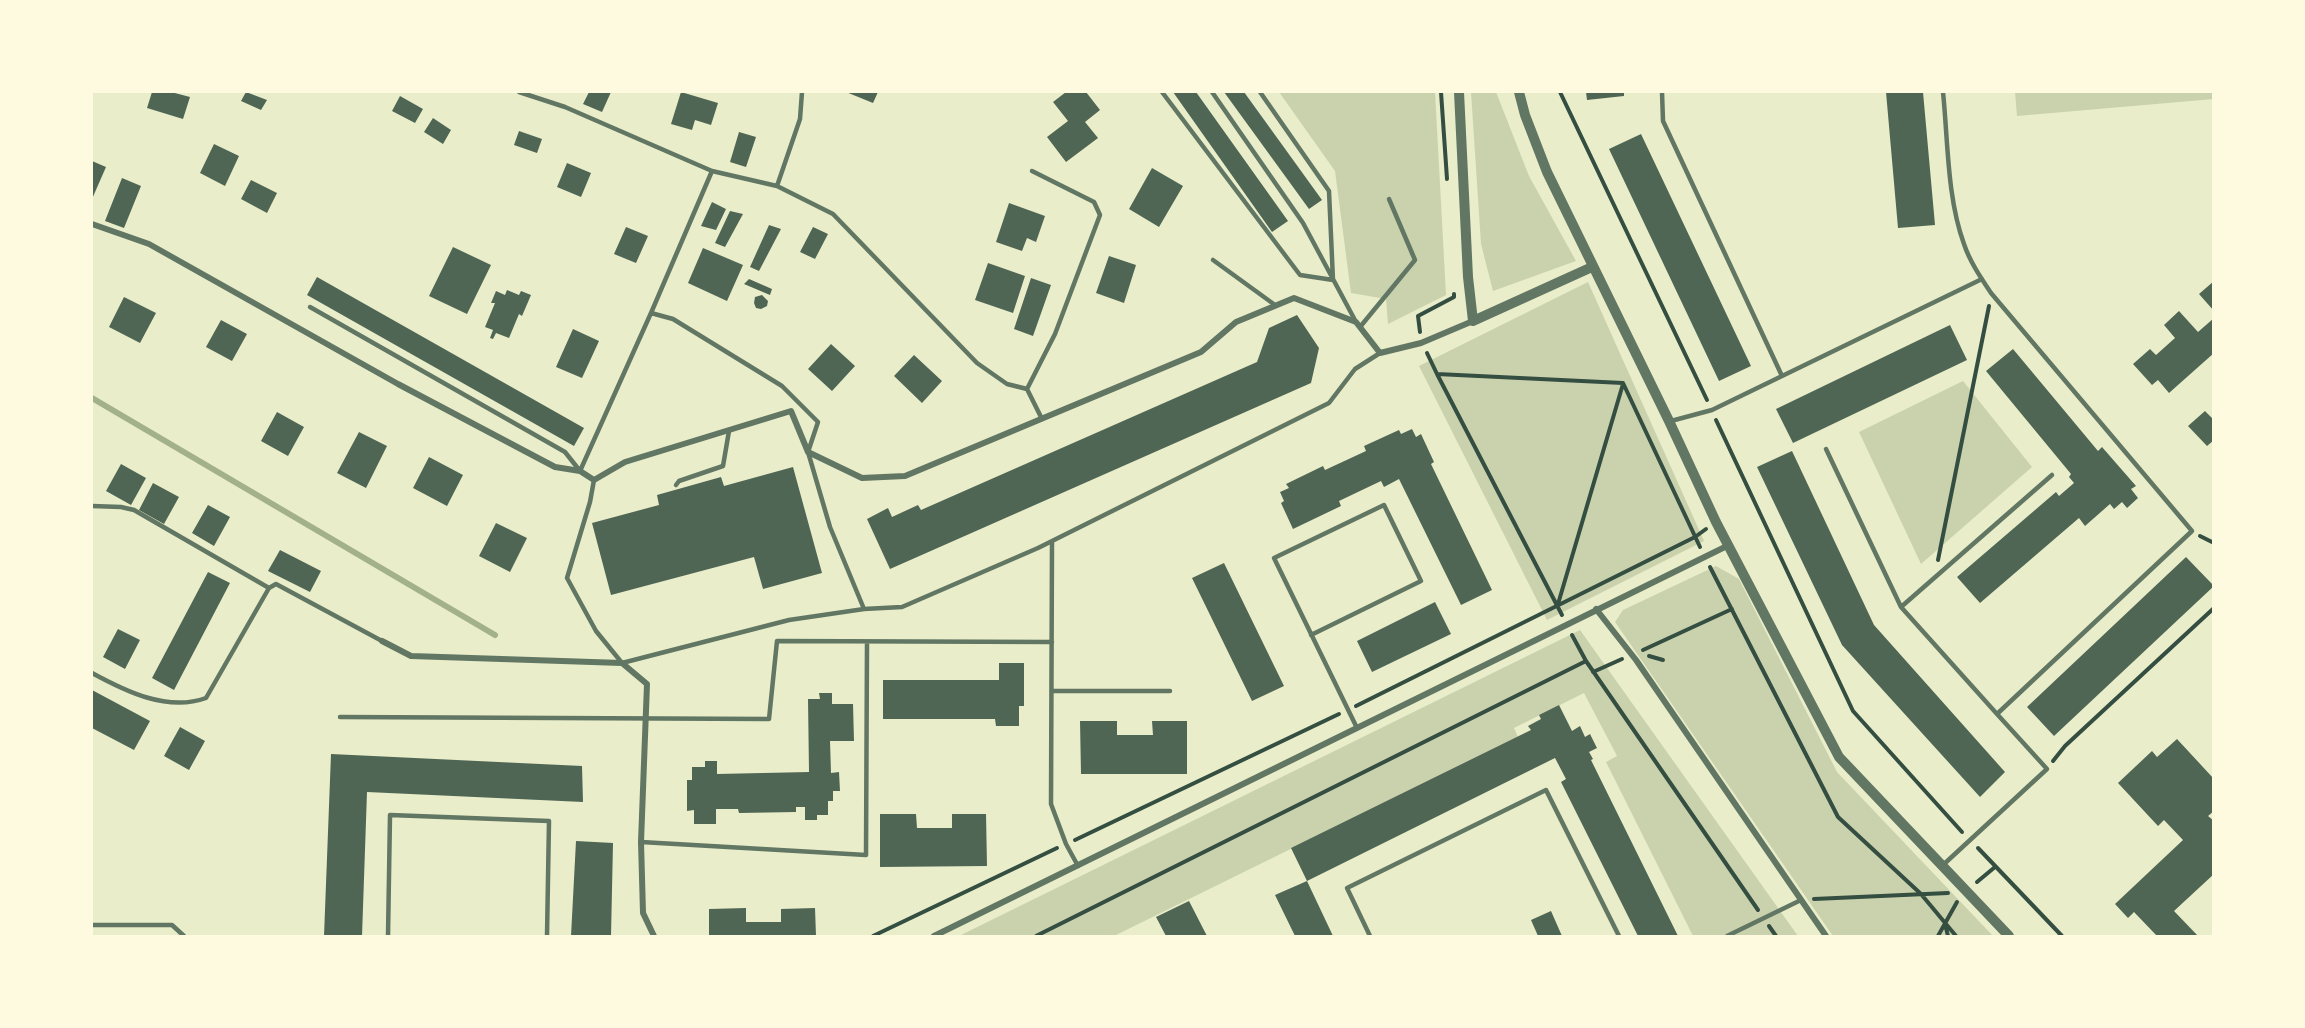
<!DOCTYPE html>
<html>
<head>
<meta charset="utf-8">
<style>
	body { margin:0 }
	#map { position:relative; width:2305px; height:1028px; overflow:hidden; background:#e9edc9; font-family:"Roboto Condensed",sans-serif }
	canvas { display:block }
	.frame { position:absolute; inset:0; border:93px solid #fefae0; pointer-events:none }
</style>
</head>
<body>
<div id="map">
<canvas width="2305" height="1028"></canvas>
<div class="frame"></div>
</div>
<script>
const c = document.querySelector('canvas').getContext('2d');
c.lineJoin = 'round';
function fillPath(path, color) { c.fillStyle = color; c.fill(path, 'evenodd'); }
function strokePath(path, color, width, dash) { c.strokeStyle = color; c.lineWidth = width; c.lineCap = dash ? 'butt' : 'round'; c.setLineDash(dash || []); c.stroke(path); }
const green = new Path2D(`
	M1279 92H1435L1446 295 1388 324 1386 299 1351 293 1335 171Z
	M1471 92H1496L1529 176 1576 261 1493 291 1481 244Z
	M2015 92H2213L2214 99 2017 116Z
	M1588 282 1704 541 1547 620 1419 366Z
	M1963 381 2032 467 1921 564 1859 432Z
	M1716 566 1739 579 1837 772 1993 936H1833L1615 622 1623 610Z
	M1580 630 1798 936H1693L1606 762 1617 756 1584 693 1514 728 1518 737 1114 936H959Z`);
const stream = new Path2D(`
	M92 398 495 635`);
const building = new Path2D(`
	M152 92H171L190 97 183 119 147 108Z
	M246 92 267 100 261 110 241 101Z
	M589 92H611L602 112 583 104Z
	M681 92 718 103 711 125 695 120 692 130 671 124Z
	M846 92H878L873 103Z
	M1066 92H1086L1100 110 1085 122 1098 138 1066 162 1047 137 1068 121 1053 102Z
	M1173 92H1196L1288 221 1272 232Z
	M1224 92H1244L1322 200 1309 209Z
	M1586 92H1624V96L1587 100Z
	M1886 92H1923L1935 225 1898 228Z
	M400 96 423 109 415 123 392 111Z
	M433 118 451 130 443 144 424 132Z
	M519 131 542 139 537 153 514 145Z
	M739 132 756 137 746 167 730 162Z
	M1641 134 1751 366 1719 381 1609 149Z
	M214 144 239 156 225 186 200 173Z
	M92 161 106 167 92 199Z
	M567 163 591 173 581 197 557 187Z
	M1152 168 1183 186 1159 227 1129 209Z
	M122 178 141 186 124 228 105 221Z
	M251 180 277 193 267 213 241 199Z
	M712 202 726 209 716 230 701 226Z
	M1009 203 1045 216 1036 242 1027 238 1022 251 996 242Z
	M730 211 743 214 725 247 715 243Z
	M769 225 781 229 759 271 750 267Z
	M626 227 648 236 636 263 614 254Z
	M813 227 828 234 815 259 800 252Z
	M453 247 491 265 467 314 429 296Z
	M703 248 743 265 727 301 688 283Z
	M1109 256 1136 265 1124 303 1096 293Z
	M988 263 1025 276 1013 313 975 300Z
	M317 277 584 428 574 446 307 295Z
	M1031 278 1051 285 1033 336 1014 329Z
	M749 279 772 289 770 295 744 284Z
	M2214 281V311L2199 294Z
	M507 290 519 295 521 291 531 295 522 316 519 314 509 338 496 333 493 339 490 338 493 330 485 327 495 303H491L496 291 505 295Z
	M762 295 768 301 767 306 761 309 756 308 754 303 755 297Z
	M124 297 156 313 140 343 109 327Z
	M2179 311 2198 332 2214 318V353L2169 393 2158 380 2152 385 2133 364 2150 349 2156 355 2175 338 2164 325Z
	M1297 315 1319 348 1311 383 890 569 867 519 888 508 892 517 918 505 921 510 1257 362 1269 328Z
	M221 320 247 334 232 361 206 347Z
	M1950 325 1967 360 1793 443 1776 409Z
	M573 329 599 341 582 378 556 367Z
	M831 344 855 366 832 391 808 369Z
	M2013 349 2098 451 2102 447 2136 486 2131 489 2138 498 2127 508 2122 502 2114 509 2110 504 2085 526 2079 518 1980 603 1957 577 2056 492 2059 496 2074 483 2069 477 2071 474 1986 371Z
	M914 355 942 381 922 403 894 376Z
	M2205 411 2212 418 2214 417V440L2207 446 2188 426Z
	M277 412 304 427 288 456 261 441Z
	M1412 429 1416 437 1421 434 1434 462 1431 464 1492 590 1461 605 1399 479 1384 487 1381 481 1339 501 1341 506 1293 529 1281 503 1284 501 1280 492 1289 488 1286 484 1323 466 1325 470 1366 451 1364 446 1399 430 1401 434Z
	M359 432 387 446 366 488 337 473Z
	M1792 451 1874 625 2005 772 1980 797 1842 645 1757 467Z
	M429 457 463 475 447 506 413 488Z
	M121 464 146 478 131 505 106 491Z
	M793 467 822 573 763 589 754 557 611 595 592 523 659 505 657 495 721 477 724 486Z
	M153 483 179 497 164 524 139 510Z
	M208 505 230 517 214 546 192 533Z
	M496 523 527 538 510 572 479 556Z
	M280 550 321 571 310 592 268 571Z
	M2186 557 2214 586 2054 736 2027 707Z
	M1224 563 1284 686 1252 701 1192 578Z
	M208 572 230 583 174 690 152 678Z
	M1435 602 1451 634 1372 672 1357 641Z
	M118 629 140 640 125 669 103 657Z
	M999 663H1024V706H1019V726H996L995 719H883V680H999Z
	M92 690 150 721 134 750 92 728Z
	M819 693H832V704H853L854 741H830L831 773 839 772 840 791H833V801H828V815H817V820H805V807H796V812L739 813 738 809H716V824H694V810L687 811V780H692V767H705V761H717V774L809 772 808 699H820Z
	M1559 705 1572 731 1580 726 1585 737 1590 734 1597 748 1589 752 1593 759 1591 760 1678 936H1638L1561 782 1566 779 1555 758 1307 881 1291 848 1531 730 1528 726 1541 719 1539 715Z
	M1080 721H1117V735H1153L1152 721H1187V774H1081Z
	M180 727 205 741 189 770 164 756Z
	M2177 739 2214 779V811L2208 816 2214 821V874L2174 911 2198 936H2157L2134 912 2128 918 2115 904 2183 840 2164 820 2158 826 2118 783 2152 751 2157 757Z
	M331 754 582 766 583 802 367 792 362 936H324Z
	M880 814H916L917 828H952V814H986L987 866 880 867Z
	M576 841 613 843 611 936H571Z
	M1307 881 1333 936H1295L1275 895Z
	M1189 901 1207 936H1166L1156 917Z
	M746 908V922H781V909L815 908 816 936H709V909Z
	M1551 911 1562 936H1538L1531 920Z`);
const path = new Path2D(`
	M1441 92 1447 179
	M1560 92 1707 400
	M1420 332 1418 316 1454 297V294
	M1427 353 1437 374 1623 383 1700 547
	M1437 374 1562 615
	M1716 420 1853 711 1962 832
	M2200 536 2214 543
	M1938 560 1989 306
	M1710 567 1838 817 1921 894 1956 936
	M1558 604 1623 384
	M1643 650 1732 609
	M1649 656 1663 660
	M1586 661 1758 910
	M1593 672 1622 659
	M1356 706 1695 537 1706 529
	M2053 761 2065 746 2214 608
	M1075 840 1339 714
	M1978 848 2062 936
	M1977 882 1995 867
	M1814 899 1948 893
	M1945 924 1948 936
	M1769 926 1776 936
	M873 936 1057 848
	M1036 936 1586 661 1572 635
	M1938 936 1957 902`);
const service = new Path2D(`
	M519 92 565 107 712 171 777 186 833 214 977 363 1007 384 1027 389 1042 419
	M1162 92 1300 275 1333 280 1329 191 1260 92
	M1212 92 1303 223 1356 322
	M1662 92 1663 121 1782 376
	M1943 92C1948 140 1947 198 1964 244 1970 262 1981 278 1991 293L2192 531 1997 714 2047 769 1943 865
	M777 186 800 119 802 92
	M1213 260 1275 305
	M310 307 565 452 580 471 651 313 712 171
	M651 313 673 319 782 386 818 422 808 452 830 527 864 609
	M1360 327 1415 260 1389 199
	M1027 389 1055 334 1100 215 1094 202 1032 171
	M1671 421 1712 410 1982 279
	M1826 449 1901 607 1997 714
	M594 480 590 502 567 578 596 631 622 663 789 620 864 609 902 607 1038 548 1329 403 1355 369 1380 353
	M676 485 679 481 723 466 729 431
	M92 506 121 507 134 510 269 588
	M1052 541 1051 804 1066 844 1078 866
	M1901 607 2052 475
	M1311 635 1421 581 1384 505 1274 558 1357 728
	M92 673C125 691 167 712 206 698L269 588 276 584 382 641
	M1052 691H1170
	M340 717 769 719 777 641 1052 642
	M641 842 866 855 867 642
	M92 925H172L184 936
	M388 936 390 815 549 821 547 936
	M1370 936 1347 888 1546 790 1619 936
	M1727 936 1801 900`);
const minor = new Path2D(`
	M92 224 149 244 398 384 555 467 580 471 594 480 625 462 791 411 808 452 862 478 905 476 1201 352 1236 322 1294 298 1356 322 1380 353 1421 343 1473 321
	M1596 609 1636 660 1826 936
	M382 641 411 656 622 663 647 684 641 842 643 913 654 936
	M934 936 1729 545`);
const tertiary = new Path2D(`
	M1459 92 1468 277 1473 321 1592 267
	M1519 92 1525 115 1547 172 1669 421 1716 522 1839 757 2009 936`);
fillPath(green, '#cad2ad');
strokePath(stream, '#a3b18a', 6);
fillPath(building, '#4f6655');
strokePath(path, '#344e41', 4);
strokePath(service, '#617663', 4.5);
strokePath(minor, '#617663', 6);
strokePath(tertiary, '#617663', 10);
</script>
</body>
</html>
